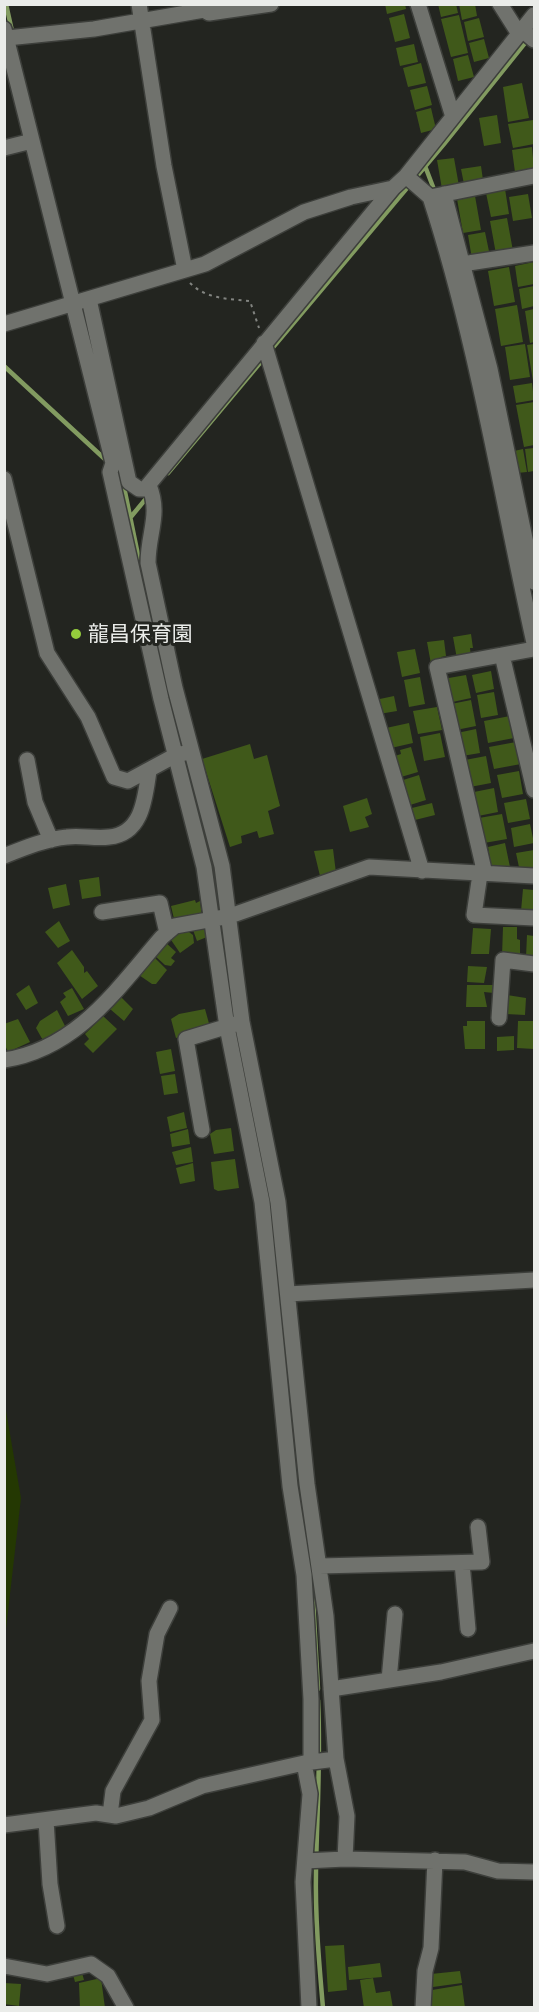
<!DOCTYPE html>
<html>
<head>
<meta charset="utf-8">
<style>
	body { margin:0 }
	#map { position:relative; width:539px; height:2012px; overflow:hidden; background:#232520; font-family:Commissioner,sans-serif }
	canvas { display:block }
	.frame { position:absolute; inset:0; border:6px solid #eaece9; pointer-events:none }
</style>
</head>
<body>
<div id="map">
<canvas width="539" height="2012"></canvas>
<div class="frame"></div>
</div>
<script>
const c = document.querySelector('canvas').getContext('2d');
c.lineJoin = 'round';
function fillPath(path, color) { c.fillStyle = color; c.fill(path, 'evenodd'); }
function strokePath(path, color, width, dash) { c.strokeStyle = color; c.lineWidth = width; c.lineCap = dash ? 'butt' : 'round'; c.setLineDash(dash || []); c.stroke(path); }
function drawText(font, color, halo, rows, align = 'center') {
  c.font = font + ' Commissioner,"Noto Sans JP",sans-serif'; c.lineWidth = 6; c.setLineDash([]); c.textBaseline = 'middle'; c.strokeStyle = halo; c.fillStyle = color; for (const [text, x, y, turn = 0] of rows) {
    c.save(); c.translate(x, y); c.rotate((+turn || 0) * Math.PI / 180); c.textAlign = isNaN(turn) ? turn : align; if (halo) c.strokeText(text, 0, 0); c.fillText(text, 0, 0); c.restore();
  }
}
const green = new Path2D(`
	M4 1399 21 1498 5 1638H4Z`);
const stream = new Path2D(`
	M6 4 12 31
	M425 166 435 192
	M270 351 444 144 529 38
	M4 366 108 462
	M168 473 265 357
	M123 482 154 633
	M130 518 149 495
	M183 755 213 866 228 978
	M247 1090 262 1164
	M276 1271 296 1447
	M303 1506 310 1563
	M312 1581 318 1689
	M318 1700C321 1757 317 1813 316 1870 315 1916 319 1962 323 2008`);
const building = new Path2D(`
	M385 4H405L406 9 387 14Z
	M438 4H456L458 13 441 17Z
	M459 4H475L477 16 462 20Z
	M404 14 410 38 395 42 389 18Z
	M459 15 468 53 451 57 441 19Z
	M479 18 484 37 468 41 464 22Z
	M484 39 489 58 474 62 469 43Z
	M414 44 418 62 400 66 396 48Z
	M468 55 474 77 458 81 453 59Z
	M421 63 426 83 408 87 403 68Z
	M522 83 529 118 508 122 503 87Z
	M427 86 432 105 415 110 410 90Z
	M431 108 436 129 421 133 416 112Z
	M497 115 501 143 484 146 479 118Z
	M533 120 534 144 513 148 508 124Z
	M532 147 534 169 515 172 512 150Z
	M454 158 459 186 442 189 437 160Z
	M481 166 483 180 464 184 461 169Z
	M505 189 509 214 491 217 486 193Z
	M528 194 532 218 513 221 509 197Z
	M475 196 481 230 463 233 457 199Z
	M507 218 513 251 496 254 490 221Z
	M485 232 490 256 472 259 468 235Z
	M534 262V284L518 287 515 266Z
	M509 267 515 302 494 306 488 271Z
	M534 286V306L522 309 519 289Z
	M517 305 523 342 501 346 495 309Z
	M534 309V342L530 343 525 311Z
	M525 344 530 377 510 380 505 347Z
	M534 344V381H533L527 345Z
	M532 383 534 400 516 403 513 386Z
	M534 402V445L524 447 516 405Z
	M534 448V471L528 472 525 449Z
	M523 449 527 472 517 473 514 451Z
	M471 634 473 648H470L471 657 457 659 453 637Z
	M444 640 446 656 441 657V662L431 664 427 642Z
	M415 649 420 673 402 677 397 652Z
	M491 671 494 689 476 693 472 675Z
	M466 675 471 698 448 703 443 679Z
	M420 677 425 704 409 707 404 680Z
	M494 692 498 715 481 718 477 695Z
	M394 696 397 711 379 714 375 700Z
	M471 700 476 726 456 730 451 704Z
	M437 707 442 730 418 734 413 711Z
	M510 716 514 738 488 743 484 721Z
	M409 723 413 743 391 748 386 728Z
	M476 729 480 753 462 756 457 733Z
	M440 733 445 757 424 761 420 737Z
	M516 742 521 764 494 769 489 747Z
	M250 744 254 759 267 755 280 806 268 811 274 834 259 838 257 831 241 836 242 843 230 847 202 759Z
	M411 747 418 772 401 777 395 756 401 754 400 750Z
	M486 756 491 783 470 787 465 760Z
	M519 771 523 794 502 798 497 775Z
	M419 775 426 800 410 805 400 781Z
	M494 788 498 812 478 816 474 792Z
	M367 798 372 814 365 817 369 827 350 832 343 806Z
	M526 799 530 819 508 823 504 803Z
	M432 803 435 815 415 820 412 808Z
	M502 814 507 839 484 843 479 818Z
	M530 824 534 843 514 847 511 828Z
	M505 843 510 867 492 871 488 847Z
	M333 849 336 873 320 876 314 851Z
	M534 850V870L520 872 516 853Z
	M99 877 101 896 82 899 79 880Z
	M66 884 70 905 53 909 48 888Z
	M523 889 534 890V912L521 911Z
	M195 900 196 903 200 901 202 916 175 923 171 906Z
	M59 921 70 941 58 948 45 932Z
	M210 924 212 935 197 941 193 930Z
	M503 927H517V939L520 940V957L502 956Z
	M473 928 491 929 489 954H471Z
	M185 929 193 935 194 943 180 953 169 937Z
	M527 935 534 936V958L526 957Z
	M165 942 176 952 171 958 175 961 171 966 165 965 154 955Z
	M72 950 84 967V973L87 971 98 986 82 999 57 963Z
	M154 957 167 970 156 984H152L136 973Z
	M468 966 487 967 484 983 467 982Z
	M29 985 38 1003 26 1010 16 994Z
	M467 985H494V993L484 992 487 1007H466Z
	M72 988 84 1009 68 1016 60 1002 66 997 63 993Z
	M507 995 526 998 525 1015 506 1014Z
	M120 996 133 1009 124 1021 110 1009Z
	M205 1009 210 1027 176 1038 171 1019 179 1014Z
	M57 1010 67 1030 45 1044 36 1028 40 1021Z
	M103 1016 117 1029 93 1053 84 1044 89 1039 85 1034Z
	M18 1019 30 1042 8 1052 4 1043V1024Z
	M467 1021H485V1049H465L463 1026H467Z
	M518 1021H534V1049L517 1048Z
	M514 1036V1050L497 1051V1037Z
	M171 1049 175 1071 160 1074 156 1052Z
	M175 1074 178 1093 164 1095 161 1076Z
	M184 1112 187 1128 170 1132 167 1117Z
	M231 1128 234 1151 214 1154 210 1134 216 1130Z
	M188 1129 190 1144 172 1147 170 1134Z
	M191 1147 193 1162 176 1165 172 1152Z
	M235 1159 239 1188 218 1191 214 1189 211 1162Z
	M193 1163 195 1181 180 1184 176 1168Z
	M344 1945 347 1990 328 1992 325 1946Z
	M380 1963 382 1977 349 1980 348 1967Z
	M81 1969 84 1980 75 1982 72 1971Z
	M460 1971 462 1983 433 1987 431 1974Z
	M101 1978 105 2008H80L79 1983Z
	M373 1978 376 1993 390 1991 393 2008H364L360 1980Z
	M4 1983 21 1984 19 2006 4 2004Z
	M462 1985 465 2008H428L426 1991Z`);
const path = new Path2D(`
	M190 283C206 299 229 299 250 301L259 328`);
const minor = new Path2D(`
	M139 4 164 166 185 270
	M418 4 453 117
	M500 4 519 34
	M4 29 113 463 110 472 161 699 204 867 227 1027 262 1202 290 1486 304 1575 311 1699V1762
	M522 30 534 40
	M7 38 94 29 204 10 209 13 271 4
	M4 148 32 141
	M406 176 430 197 534 176
	M444 194 490 369 534 582
	M430 197C477 342 501 494 534 643
	M462 264 534 253
	M89 299 129 482 139 489H145L393 188 406 176 534 15
	M4 324 205 264 304 212 351 197 393 188
	M264 343 422 871
	M4 479 47 653 88 717 114 777 128 781 176 755 185 753
	M149 485C161 515 148 532 148 563L175 688 222 866 242 1022 278 1202 307 1484 326 1616 336 1759 347 1816 345 1859 465 1862 498 1871 534 1872
	M502 655 534 790
	M27 760 35 802 51 840
	M4 856C24 848 46 839 67 837 81 835 95 839 109 837 143 834 145 797 149 771
	M480 874 474 915 534 918
	M485 874 437 667 534 649
	M102 912 160 903 167 933
	M499 1018 503 960 534 964
	M4 1060C77 1049 117 989 162 937L175 926 230 916 369 867 534 876
	M202 1130 186 1039 235 1024
	M288 1294 534 1280
	M462 1563 468 1629
	M319 1566 482 1562 478 1527
	M389 1680 395 1614
	M331 1689 441 1672 534 1651
	M304 1763 310 1794 303 1882 309 2008
	M110 1815 113 1791 152 1720 149 1681 157 1634 170 1608
	M46 1820 50 1884 57 1926
	M4 1825 96 1813 116 1816 149 1808 202 1786 304 1763 336 1759
	M305 1861 345 1859
	M4 1966 47 1974 91 1964 108 1976 126 2008
	M423 2008 425 1971 431 1948 435 1860`);
const markers = [
	[76,634,6,"#94cc3c"]
];
const poiNames = [
	["龍昌保育園",88,634]
];
fillPath(green, '#243802');
strokePath(stream, '#829b60', 4.5);
fillPath(building, '#40591a');
strokePath(minor, '#3d3f3b', 18);
strokePath(path, '#828480', 2, [3, 4.5]);
strokePath(minor, '#70726d', 15);
for (const [x, y, r, color] of markers) { const dot = new Path2D(); dot.arc(x, y, r, 0, 2 * Math.PI); c.fillStyle = color; c.fill(dot); strokePath(dot, '#232520', 2); }
drawText('21px', '#eaece9', '#232520', poiNames, 'left');
</script>
</body>
</html>
